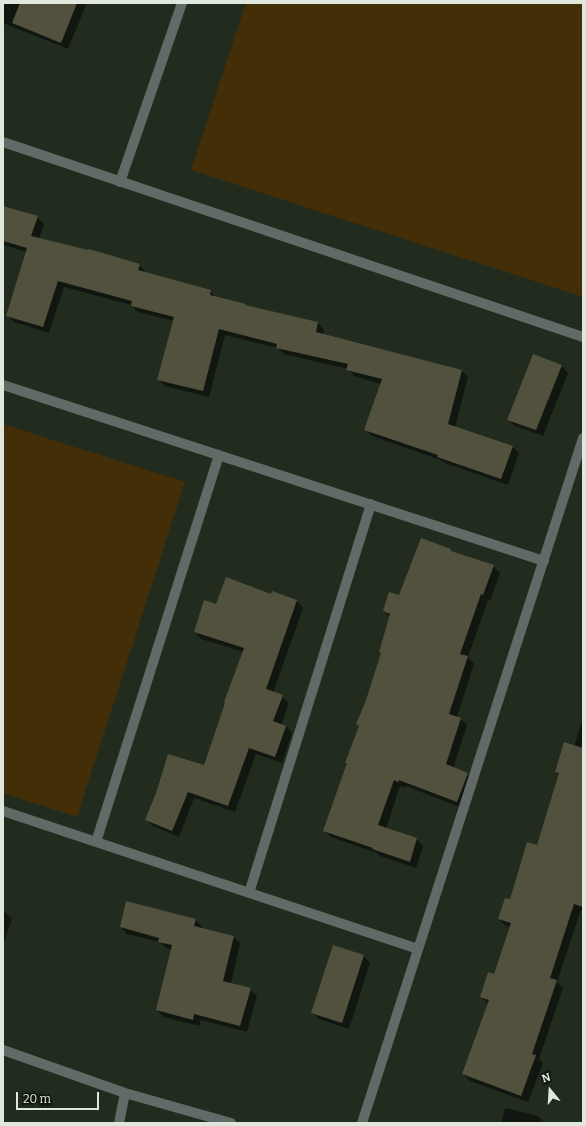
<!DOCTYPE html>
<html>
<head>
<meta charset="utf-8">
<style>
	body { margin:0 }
	#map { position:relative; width:586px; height:1126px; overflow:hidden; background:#212c1e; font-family:Bitter,serif }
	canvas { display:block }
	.frame { position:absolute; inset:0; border:4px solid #e0e8de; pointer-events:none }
	.north { position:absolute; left:530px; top:1070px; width:40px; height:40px; -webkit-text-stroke:3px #0e130c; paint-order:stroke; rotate:342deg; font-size:11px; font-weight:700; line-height:16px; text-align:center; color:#e0e8de }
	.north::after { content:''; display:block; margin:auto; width:14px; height:18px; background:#e0e8de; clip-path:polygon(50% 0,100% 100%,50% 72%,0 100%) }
	.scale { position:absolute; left:16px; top:1092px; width:83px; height:18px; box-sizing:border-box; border:2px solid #e0e8de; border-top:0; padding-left:5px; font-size:12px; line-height:14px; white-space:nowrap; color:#e0e8de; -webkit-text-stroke:3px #0e130c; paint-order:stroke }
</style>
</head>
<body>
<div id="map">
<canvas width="586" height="1126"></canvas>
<div class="frame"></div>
<div class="north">N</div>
<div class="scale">20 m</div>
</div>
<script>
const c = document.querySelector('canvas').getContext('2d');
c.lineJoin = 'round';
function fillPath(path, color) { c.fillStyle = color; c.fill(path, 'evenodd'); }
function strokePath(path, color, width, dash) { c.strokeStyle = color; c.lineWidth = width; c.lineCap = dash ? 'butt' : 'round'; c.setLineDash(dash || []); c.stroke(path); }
const green = new Path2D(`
	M246 3H583V297L191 170Z
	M3 424 185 482 77 817 3 793Z`);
const shadow = new Path2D(`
	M3 3H84L86 5 68 49 3 23Z
	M3 207 37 217 44 224 39 239 139 265 146 272 145 274 210 291 217 298 245 305 246 306 318 323 324 330 323 335 461 370 468 377 455 427 513 447 519 453 508 485 445 463 441 460 372 436 365 429 381 384 354 376 348 369 284 354 278 348 225 335 209 397 165 386 158 379 174 321 138 312 131 305 64 287 49 333 14 322 7 315 27 252 3 245Z
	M562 366 568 373 543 436 515 426 508 420Z
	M451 550 453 552 493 566 500 573 490 601 488 600 468 657 474 664 457 717 461 719 467 725 453 768 467 774 474 780 464 809 406 786 405 788 400 786 386 829 417 839 423 846 416 868 380 856 377 853 331 837 324 830 360 727 366 703 382 654 390 617 384 611Z
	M272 592 297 601 303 608 273 693 282 696 289 703 281 725 286 726 292 733 282 763 256 754 235 812 194 798 179 837 153 826 146 820 205 766 244 652 201 639 195 632 216 605 272 595Z
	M583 717V911L581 910 557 982 563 988 539 1059 543 1063 528 1102 470 1081 463 1074 489 1004 481 997 495 975 511 927 506 926 499 919 510 900 538 846 559 774 556 772 574 747Z
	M3 911 5 912 12 919 3 945Z
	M195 920 202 926 201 929 233 936 240 943 231 984 250 989 257 996 247 1032 201 1020 199 1026 164 1017 157 1010 172 950 166 948 160 942 127 934 121 927Z
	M364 956 370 963 349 1029 319 1019 312 1012Z
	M505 1108 538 1116 545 1123H501Z`);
const building = new Path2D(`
	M20 3H77L61 43 12 23Z
	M3 206 38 216 31 236 88 250 89 249 140 264 138 270 211 290 210 295 246 304 245 305 318 322 316 332 462 370 448 424 513 446 501 479 437 457 438 455 364 430 382 379 346 370 348 364 276 348 277 344 219 329 203 391 157 380 174 317 131 306 132 301 58 281 43 327 6 316 27 248 3 241Z
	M533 354 562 365 536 430 507 420Z
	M421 538 451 549V551L494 565 483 595 481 594 460 654 468 656 449 714 461 718 446 764 468 773 457 802 399 780 398 782 394 780 378 825 417 838 410 862 372 849 373 848 323 831 347 763H345L359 726 356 724 365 703 381 653 379 652 390 614 383 611 389 592 399 595Z
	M226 577 271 594 272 591 297 600 266 689 283 695 273 721 286 726 275 757 249 748 228 806 188 792 172 831 145 820 156 793 168 754 204 765 225 703 224 702 244 648 194 632 204 600 216 604Z
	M564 742 583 748V907L574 904 550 978 557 980 532 1054 536 1055 521 1096 462 1074 489 1000 480 997 488 972 494 974 511 923 498 919 505 898 510 899 527 842 537 845 559 773 555 772Z
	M126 901 196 919 194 926 234 936 223 981 251 988 240 1026 194 1014 193 1020 156 1010 172 945 158 942 159 938 120 927Z
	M333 945 364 955 342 1023 311 1013Z`);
const minor = new Path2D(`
	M3 142 583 337
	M120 182 182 3
	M3 385 544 561
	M3 811 418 949
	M96 842 219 455
	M249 893 371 504
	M3 1050 125 1093 231 1123
	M119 1123 125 1093
	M362 1123 583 438`);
fillPath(green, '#432e08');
fillPath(shadow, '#0007');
fillPath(building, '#51513e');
strokePath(minor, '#616a66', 10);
</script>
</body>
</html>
